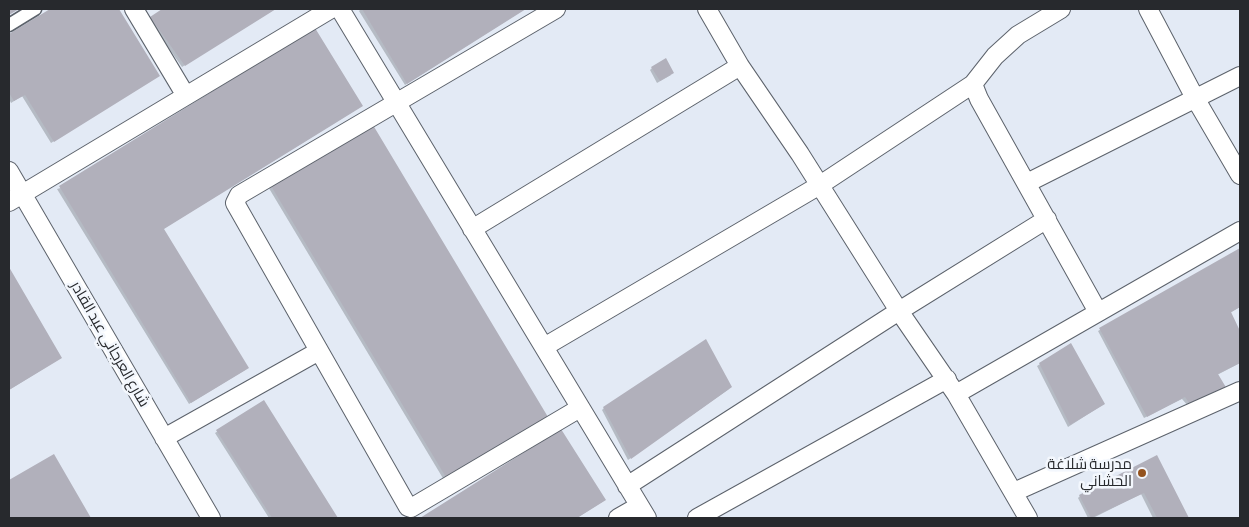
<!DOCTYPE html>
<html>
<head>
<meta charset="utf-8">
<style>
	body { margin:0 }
	#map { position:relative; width:1249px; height:527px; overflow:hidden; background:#e3eaf5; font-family:"Asap Condensed",sans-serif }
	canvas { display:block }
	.frame { position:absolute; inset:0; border:10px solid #27292d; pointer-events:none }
</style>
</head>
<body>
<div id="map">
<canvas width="1249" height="527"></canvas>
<div class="frame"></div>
</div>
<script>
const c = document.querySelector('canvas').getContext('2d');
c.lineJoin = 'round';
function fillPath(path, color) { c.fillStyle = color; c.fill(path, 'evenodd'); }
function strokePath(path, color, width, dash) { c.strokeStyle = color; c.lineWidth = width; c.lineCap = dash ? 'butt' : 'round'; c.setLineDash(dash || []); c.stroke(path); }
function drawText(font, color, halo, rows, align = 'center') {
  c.font = font + ' "Asap Condensed",Cairo,sans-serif'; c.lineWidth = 5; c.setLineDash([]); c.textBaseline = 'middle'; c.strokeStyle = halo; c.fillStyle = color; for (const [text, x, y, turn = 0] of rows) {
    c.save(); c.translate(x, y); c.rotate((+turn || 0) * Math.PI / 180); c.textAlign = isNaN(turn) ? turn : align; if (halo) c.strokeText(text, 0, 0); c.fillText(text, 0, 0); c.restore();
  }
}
const shadow = new Path2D(`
	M52 9H118L158 76 51 143 22 96 11 103 9 99V35Z
	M164 9H275L182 67 149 20Z
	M361 9H525L405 85 359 11Z
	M652 68 671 75 657 83 650 70Z
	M362 106 163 229 245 370 189 404 57 189Z
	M269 182 547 417 444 480 267 185Z
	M1240 250V307L1230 313 1240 333V363L1217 375 1189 407 1182 399 1144 418 1098 331Z
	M9 269 61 358 9 390Z
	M1071 345 1104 404 1068 427 1037 366Z
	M729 389 628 460 602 410 604 408Z
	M263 402 336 518H269L215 433Z
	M561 430 602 502 577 518H423Z
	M53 456 90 518H9V482Z
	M1157 457 1187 518H1153L1141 494 1093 518H1088L1078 498 1080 496Z`);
const building = new Path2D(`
	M9 9H19L9 15Z
	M50 9H119L160 76 54 142 25 95 14 101 9 93V34Z
	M162 9H276L185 66 150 17Z
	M362 9H526L407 84Z
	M315 28 363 106 164 229 249 368 191 403 59 186Z
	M666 58 674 73 660 81 651 67Z
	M370 120 548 417 447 479 268 181Z
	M1240 248V307L1231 312 1240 331V363L1218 374 1227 389 1191 406 1185 397 1147 417 1099 328Z
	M9 267 62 358 9 390Z
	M706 339 732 387 631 459 603 407Z
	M1071 343 1105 404 1070 425 1039 363Z
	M264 400 338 518H272L216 430Z
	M561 429 606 500 577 518H420Z
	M54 454 91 518H9V480Z
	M1157 455 1189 518H1157L1144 493 1091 518 1079 495Z`);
const pedestrian = new Path2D(`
	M9 25 35 9`);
const minor = new Path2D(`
	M134 9 186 96
	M340 9 647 518
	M556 9 239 195 235 203 408 507 411 508 580 408
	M707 9 740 66 800 154 899 311 956 394 1028 518
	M1061 9 1018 35 995 56 973 84 979 99 1098 312
	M1148 9 1195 98 1240 175
	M9 171 211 518
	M1027 183 1240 76
	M9 202 331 9
	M472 229 740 66
	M544 347 820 185 973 84
	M956 394 1240 231
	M164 438 319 351
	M627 486 899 311 1047 219
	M1014 492 1240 391
	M618 518 639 506
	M697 518 947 379`);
const markers = [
	[1142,473,5,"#94531f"]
];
const streetNames = [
	["شارع العرجاني عبد القادر",110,344,60]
];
const poiNames = [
	["مدرسة شلاغة",1132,464],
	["الحشاني",1132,481]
];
fillPath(shadow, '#0003');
fillPath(building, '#b1b0bb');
strokePath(pedestrian, '#5c626b', 15);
strokePath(minor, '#5c626b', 20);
strokePath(pedestrian, '#fff', 12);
strokePath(minor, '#fff', 18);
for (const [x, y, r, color] of markers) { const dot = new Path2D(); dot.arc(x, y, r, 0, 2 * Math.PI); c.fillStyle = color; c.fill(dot); strokePath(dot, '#f3f7fd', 2); }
drawText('15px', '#27292d', '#f3f7fd', streetNames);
drawText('15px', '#27292d', '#f3f7fd', poiNames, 'right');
</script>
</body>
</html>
